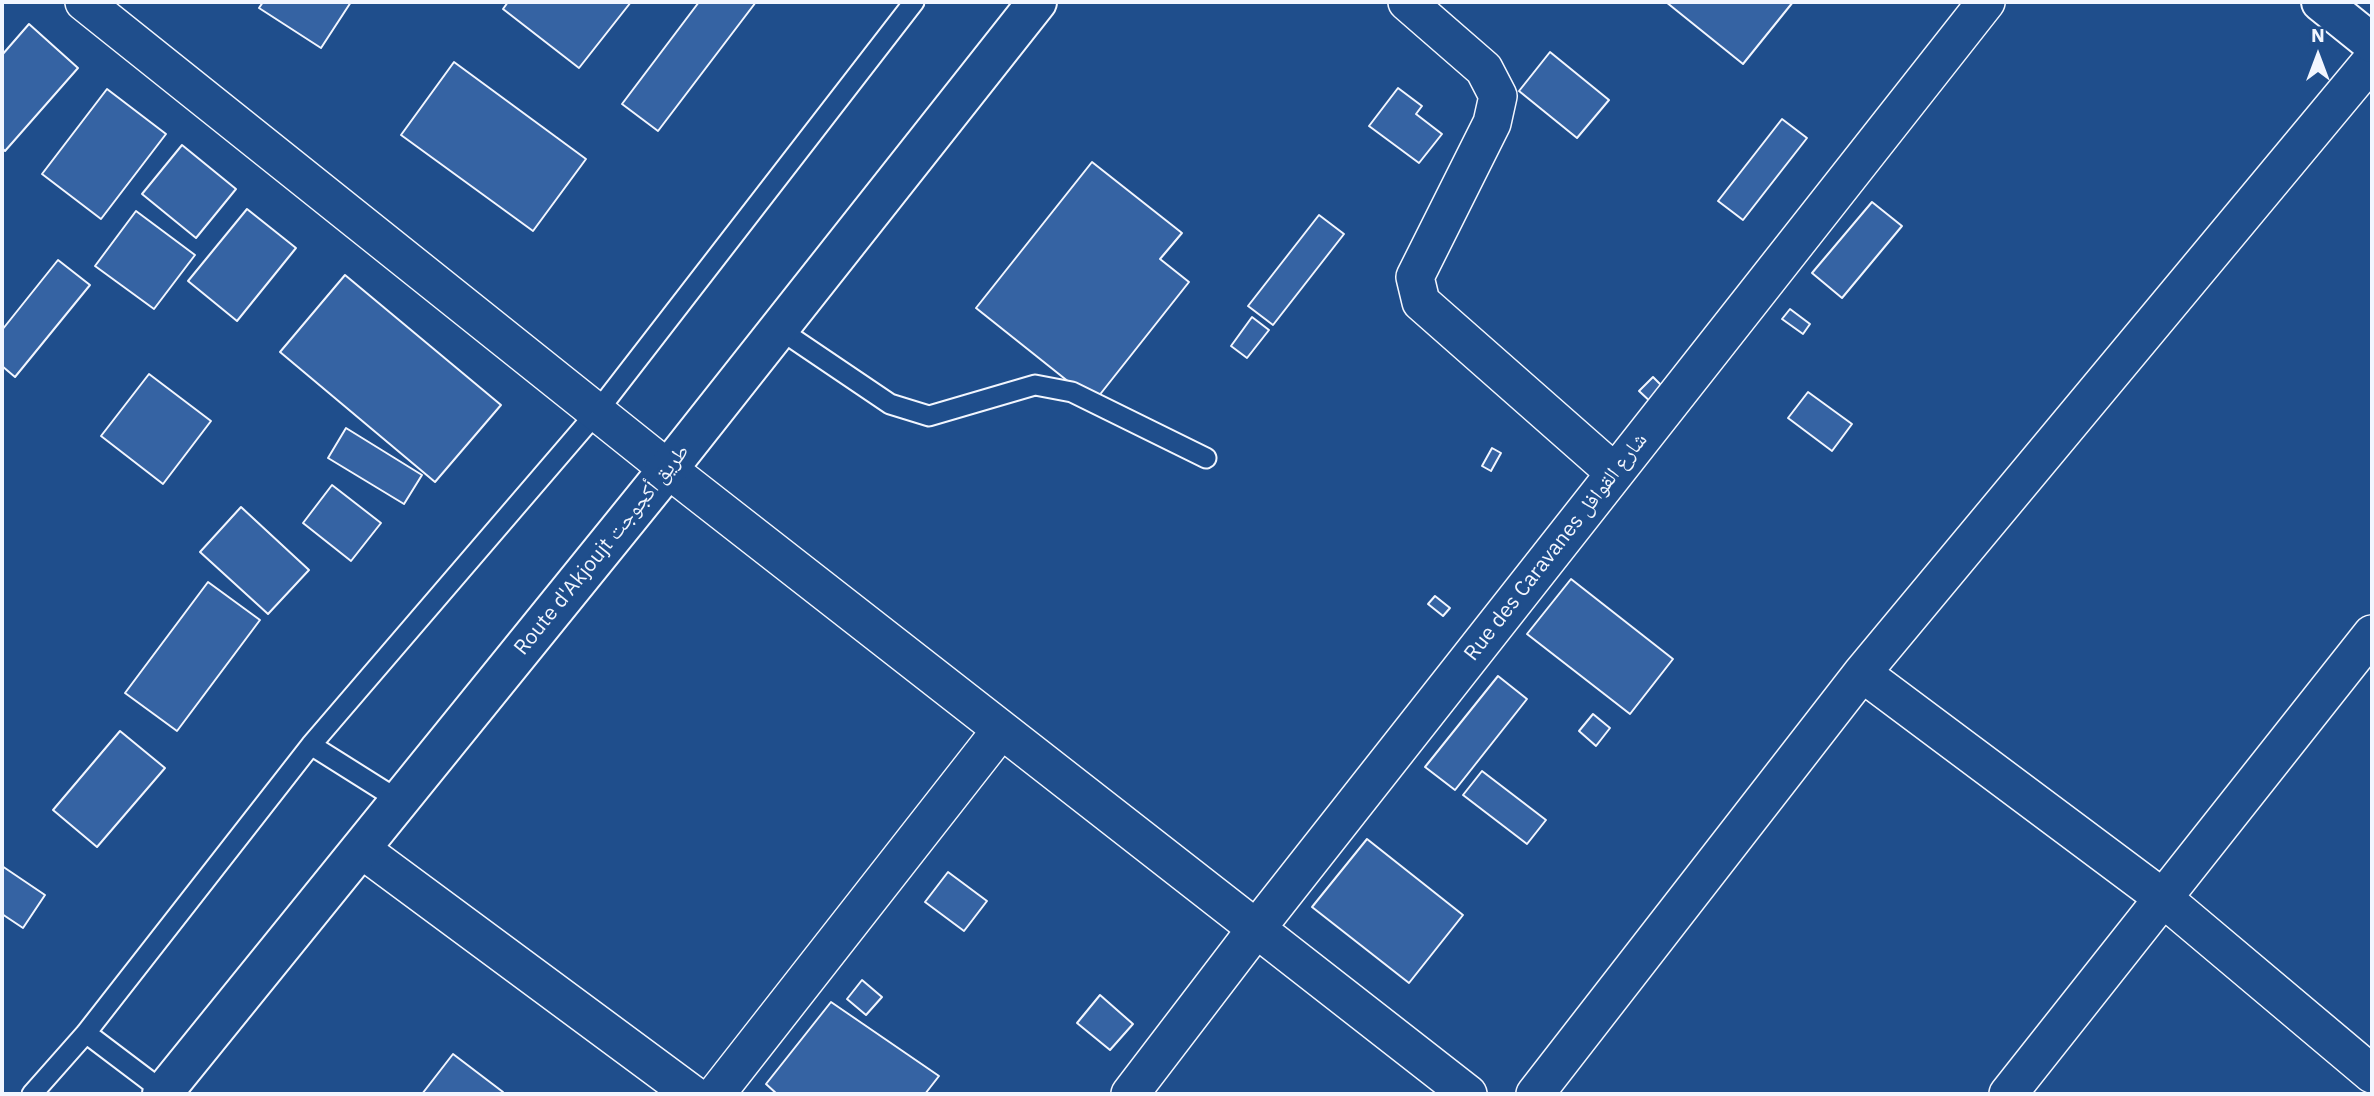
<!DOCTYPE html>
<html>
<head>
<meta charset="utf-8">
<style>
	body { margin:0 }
	#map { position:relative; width:2374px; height:1096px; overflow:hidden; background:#1f4e8c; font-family:"IBM Plex Sans",sans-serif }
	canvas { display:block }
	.frame { position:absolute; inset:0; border:4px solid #f2f6ff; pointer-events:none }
	.north { position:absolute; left:2283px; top:21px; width:70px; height:70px; -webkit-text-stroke:5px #1f4e8c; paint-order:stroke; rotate:0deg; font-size:19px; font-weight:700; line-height:28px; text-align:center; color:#f2f6ff }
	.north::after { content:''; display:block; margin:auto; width:24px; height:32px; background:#f2f6ff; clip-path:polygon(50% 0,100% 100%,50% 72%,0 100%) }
</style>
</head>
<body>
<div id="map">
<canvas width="2374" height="1096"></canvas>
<div class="frame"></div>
<div class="north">N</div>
</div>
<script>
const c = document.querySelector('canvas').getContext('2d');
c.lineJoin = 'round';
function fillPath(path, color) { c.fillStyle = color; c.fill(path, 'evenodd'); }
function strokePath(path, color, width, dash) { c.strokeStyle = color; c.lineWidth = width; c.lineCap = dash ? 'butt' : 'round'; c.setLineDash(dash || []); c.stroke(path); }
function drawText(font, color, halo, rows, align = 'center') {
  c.font = font + ' "IBM Plex Sans","Noto Naskh Arabic",sans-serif'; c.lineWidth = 5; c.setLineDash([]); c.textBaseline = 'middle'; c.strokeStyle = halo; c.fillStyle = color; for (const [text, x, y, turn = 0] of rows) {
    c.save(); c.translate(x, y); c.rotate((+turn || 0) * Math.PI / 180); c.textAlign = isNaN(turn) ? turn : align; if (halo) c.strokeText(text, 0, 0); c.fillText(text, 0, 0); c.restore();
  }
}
const building = new Path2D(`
	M263 2H351L321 48 259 8Z
	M508 2H631L579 68 503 9Z
	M699 2H756L658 131 622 104Z
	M1666 2H1793L1743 64Z
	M29 24 78 68 5 151 2 148V55Z
	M1550 52 1609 100 1577 138 1519 91Z
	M454 62 586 159 533 231 401 135Z
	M1398 88 1422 106 1416 114 1442 134 1419 163 1369 126Z
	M107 89 166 134 101 219 42 174Z
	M1782 119 1807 138 1743 220 1718 201Z
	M182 145 236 189 196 238 142 194Z
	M1092 162 1182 233 1160 259 1189 282 1094 402 976 308Z
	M1872 202 1902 226 1842 298 1812 273Z
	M247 209 296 248 237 321 188 281Z
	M136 211 195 255 154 309 95 266Z
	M1319 215 1344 234 1273 325 1248 306Z
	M58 260 90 285 15 377 2 366V330Z
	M345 275 501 405 435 482 280 352Z
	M1790 309 1810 324 1803 334 1782 319Z
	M1252 317 1269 330 1247 358 1231 346Z
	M149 374 211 421 163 484 101 436Z
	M1653 377 1668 392 1654 405 1639 391Z
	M1808 392 1852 424 1832 451 1788 418Z
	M346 428 422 475 404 504 328 458Z
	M1492 448 1501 453 1491 471 1482 466Z
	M332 485 381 523 351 561 303 523Z
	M241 507 309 570 268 614 200 552Z
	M1571 579 1673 659 1630 714 1527 634Z
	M208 582 260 620 177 731 125 693Z
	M1435 596 1450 608 1443 616 1428 604Z
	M1498 676 1527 699 1455 790 1425 767Z
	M1593 714 1610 728 1596 746 1579 731Z
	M120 731 165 768 97 847 53 810Z
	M1482 771 1546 820 1527 844 1463 795Z
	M1367 839 1463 915 1409 983 1312 907Z
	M2 866 45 895 23 928 2 914Z
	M948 872 987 901 964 931 925 902Z
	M862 980 882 997 866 1015 847 999Z
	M1100 995 1133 1024 1110 1050 1077 1023Z
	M831 1002 939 1076 925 1094H777L766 1084Z
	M453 1054 503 1092 502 1094H422Z`);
const service = new Path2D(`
	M779 329 890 404 929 416 1035 385 1072 392 1206 458
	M311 745 400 801
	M86 1033 164 1092
	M32 1094 86 1033 311 745 597 412 914 2`);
const minor = new Path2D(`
	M84 2 668 469 1468 1094
	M1407 2 1484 69 1498 96 1492 123 1415 277 1421 302 1615 473
	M1862 673 2163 898 2372 1074
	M361 849 692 1094
	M716 1094 1001 730
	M1130 1094 1256 929 1986 2
	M1535 1094 1862 673 2372 60
	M2008 1094 2372 634`);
const tertiary = new Path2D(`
	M2321 2 2372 43`);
const trunk = new Path2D(`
	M162 1094 668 469 1037 2`);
const streetNames = [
	["Rue des Caravanes شارع القوافل",1556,547,-52],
	["Route d'Akjoujt طريق أكجوجت",602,550,-51]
];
fillPath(building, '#3563a3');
strokePath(building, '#f2f6ff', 2);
strokePath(service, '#f2f6ff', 23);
strokePath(minor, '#f2f6ff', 40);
strokePath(tertiary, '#f2f6ff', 42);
strokePath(trunk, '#f2f6ff', 42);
strokePath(service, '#1f4e8c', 19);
strokePath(minor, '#1f4e8c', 37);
strokePath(tertiary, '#1f4e8c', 38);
strokePath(trunk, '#1f4e8c', 38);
drawText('21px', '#f2f6ff', '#1f4e8c', streetNames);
</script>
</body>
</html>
